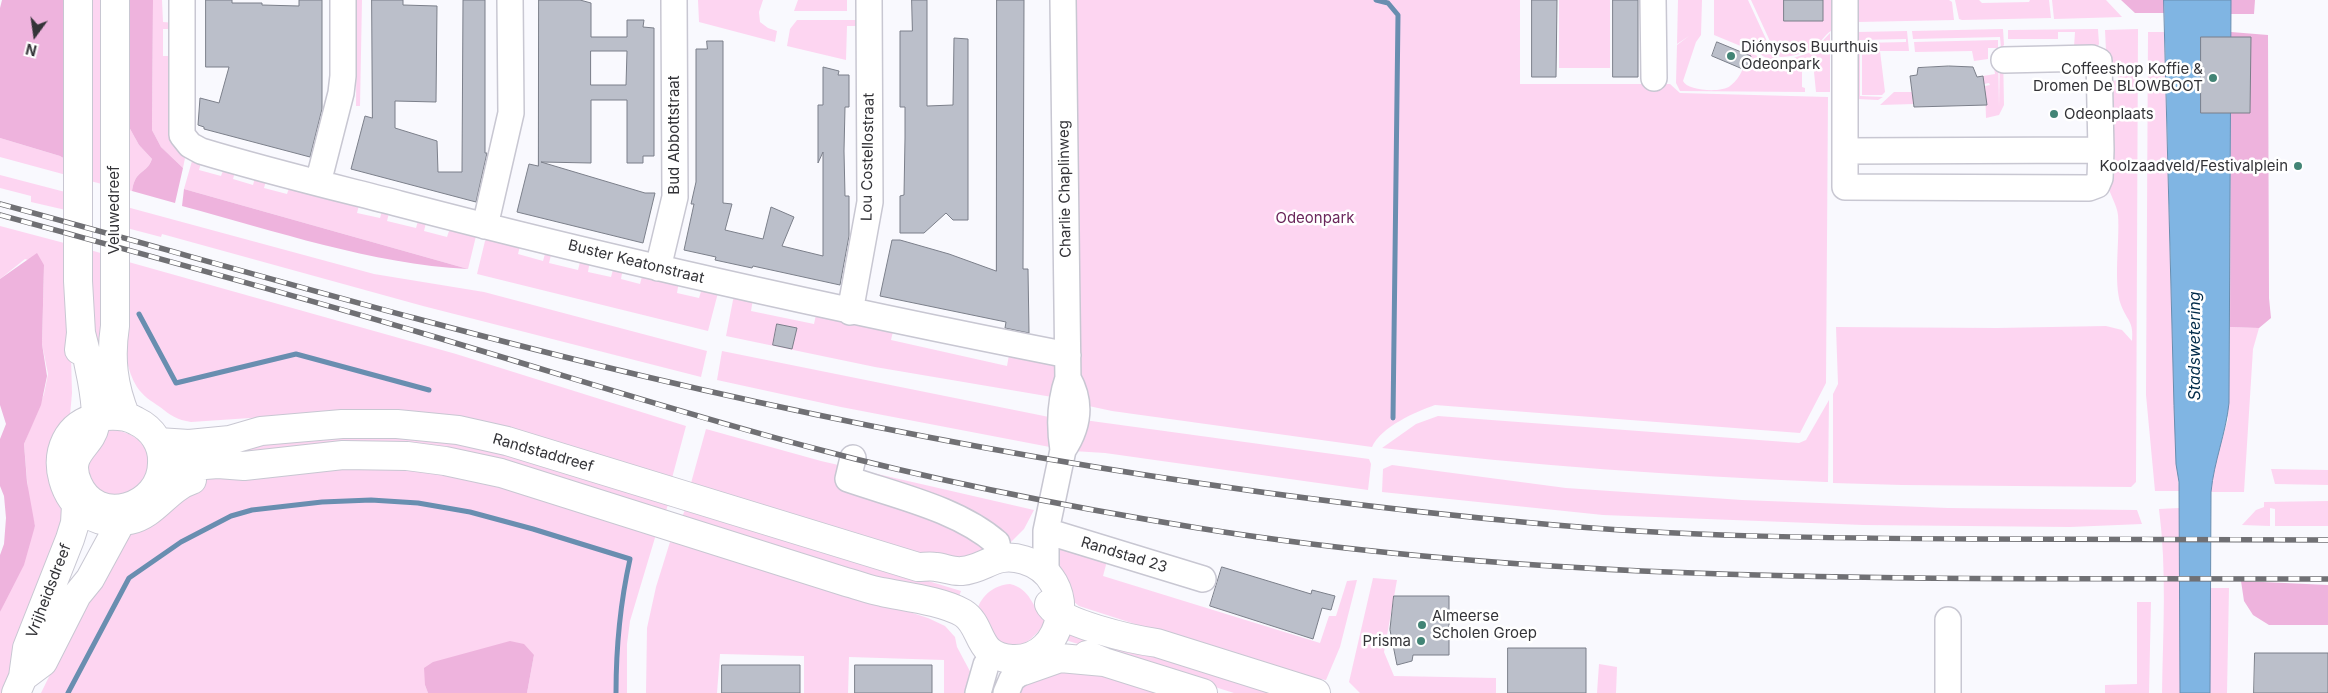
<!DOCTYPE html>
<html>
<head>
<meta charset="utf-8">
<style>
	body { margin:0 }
	#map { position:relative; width:2328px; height:693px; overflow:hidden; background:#f9f9fe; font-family:Inter,sans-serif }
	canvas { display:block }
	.north { position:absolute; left:10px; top:10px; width:50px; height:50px; -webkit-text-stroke:4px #fff; paint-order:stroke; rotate:194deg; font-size:14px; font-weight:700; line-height:20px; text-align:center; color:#343438 }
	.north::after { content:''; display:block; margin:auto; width:18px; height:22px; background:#343438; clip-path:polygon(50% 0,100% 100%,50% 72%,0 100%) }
</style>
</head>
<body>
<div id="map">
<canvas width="2328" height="693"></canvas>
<div class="north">N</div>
</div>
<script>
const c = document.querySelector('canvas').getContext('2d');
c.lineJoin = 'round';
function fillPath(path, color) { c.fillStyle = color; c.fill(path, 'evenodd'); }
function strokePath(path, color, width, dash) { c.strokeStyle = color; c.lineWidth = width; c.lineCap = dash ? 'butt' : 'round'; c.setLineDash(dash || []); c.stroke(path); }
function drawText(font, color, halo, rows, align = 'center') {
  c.font = font + ' Inter,sans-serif'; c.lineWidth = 5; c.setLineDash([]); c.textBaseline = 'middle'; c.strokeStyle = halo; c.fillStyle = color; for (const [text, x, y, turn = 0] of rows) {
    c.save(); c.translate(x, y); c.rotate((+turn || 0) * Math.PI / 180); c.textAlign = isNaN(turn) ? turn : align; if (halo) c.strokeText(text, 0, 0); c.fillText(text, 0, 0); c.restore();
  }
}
const green = new Path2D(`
	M87 0H106V185L90 181Z
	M153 0H162L163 22 175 23V29H163V56H175L186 153 183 168 161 147 152 130Z
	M357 0H362L360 106H356Z
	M698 0H763L759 12 760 22 768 28 777 31 775 42 699 22Z
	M798 0H847V11H794Z
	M1068 0H1520V84H1670L1680 93 1828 97 1826 383 1800 433 1435 405C1415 412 1381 427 1372 447L1112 411 1084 405 1078 370Z
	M1559 0H1610V68H1559Z
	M1678 0H1702L1701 35 1696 42 1683 81C1687 91 1722 93 1730 86 1742 77 1744 65 1749 52L1768 61 1790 59 1812 52 1830 33V92H1816L1814 72 1811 65 1805 66 1802 72V87L1805 88V92L1680 91 1676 83 1677 45 1689 36 1677 44Z
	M1714 0H1748L1772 52 1777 58 1769 60 1760 54 1714 35Z
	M1751 0H1784V21H1823V0H1836L1834 29C1826 33 1823 40 1816 46 1807 53 1792 57 1780 57L1775 52Z
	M1858 0H1949L1952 2 1954 20 1858 22Z
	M1955 0H1979L1982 3 2029 2 2030 0H2049L2051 18 1962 20 1959 19Z
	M2052 0H2106L2122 17 2054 19Z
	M797 20H861L860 26H847L846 60 787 46 790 29Z
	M2003 29 2004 45 2001 48 2000 37 1913 39 1912 31Z
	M2098 29 2099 44 2097 47H2074L2075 32H2058V39H2008V30Z
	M2138 29 2136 482 2131 487 1902 485 1833 483V394L1838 384 1836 327 1997 328 2106 326 2122 330 2132 341C2134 321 2127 321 2121 305 2113 283 2120 240 2118 215 2117 204 2109 194 2107 182V82L2118 80 2117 71 2107 72 2105 30Z
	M1907 31 1909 51H1880L1885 92 1882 95H1862V43L1906 42V39L1860 40V96L1883 97 1878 100 1857 99V32Z
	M2148 32H2164L2174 406 2179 491H2155L2146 395Z
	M1998 40V48H1988V59L1974 61 1972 51 1915 52 1914 42Z
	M1992 52H1998L1999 107 2000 52H2003L2004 105 1999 115 1986 118 1985 86 1990 85 1989 83 1984 84 1983 76 1995 74Z
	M1894 92H1912L1914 104 1880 105Z
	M124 118 139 145 152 159C147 174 135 169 132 191L121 188Z
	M0 138 60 156 70 162V176L0 157Z
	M196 157 202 159 199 170 221 176 225 165 236 168 233 179 253 185 256 174 267 177 264 188 287 194 291 182 360 201 357 213 380 218 383 207 390 209 387 221 416 228 419 217 427 219 424 231 447 237 451 225 476 236 468 269 184 189 192 161Z
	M0 175 69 193 70 211 31 202V196L0 188Z
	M123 206 374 274 484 292 707 351 701 377 423 306 162 234 161 237 123 227Z
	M0 226 68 244 72 393 62 506 65 516 5 693H0V612L35 526 29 503 24 444 44 394 48 374 42 344 44 265 25 259 0 279Z
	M490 236 521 242 518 254 543 261 546 250 552 251 549 263 578 270 581 258 590 260 588 272 611 277 614 266 623 268 621 279 640 284 643 272 679 281 677 293 699 298 703 285 719 289 708 331 477 274 485 241Z
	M90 250 104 254 105 330 96 378Z
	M125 261 456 354 686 426 672 478 339 412 191 422C177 420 170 415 160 407 151 401 143 396 137 387 117 355 125 298 125 261Z
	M734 295 753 299 751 311 814 324 817 310 894 327 891 340 1007 366 1009 355 1056 365 1058 398 875 367 726 336Z
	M2230 327 2259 328 2253 349 2244 492H2211L2214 467 2228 419Z
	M722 351 1054 418 1055 448 841 407 717 380Z
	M1829 400 1828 482H1826C1677 476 1529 465 1382 448L1416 424 1438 416 1799 443 1806 440Z
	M1084 420 1369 459 1371 464 1368 490 1105 453 1073 451Z
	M107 429C124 431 140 435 147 453 160 489 110 513 91 480 88 475 87 472 87 466 89 454 101 439 107 429Z
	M706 429 821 461 1034 510 1024 529 1007 546 987 547 963 559 946 564 691 483Z
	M375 432 496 448 669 500 665 515 522 471 185 462 184 449Z
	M344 463 456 470 657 531 630 621 627 644V693H527L534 655 425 685 428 693H41L118 536 203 481 212 478Z
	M1392 465 1566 488 1742 500 1948 508 2137 510 2142 524 2070 527 1863 525 1603 515 1382 492 1383 469Z
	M2271 469 2328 470V485L2275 484Z
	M2328 501V526H2275V509L2270 508V526L2242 525 2256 510 2264 507V502Z
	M686 507 961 591 956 605 681 520Z
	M2179 508 2180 693H2162C2163 632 2167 570 2159 509Z
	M688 540 928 618 945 626 955 637 957 647 973 677 970 693H944V660L849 657 848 693H804V656L720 654 717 693H646L647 628 656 587 670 542 684 545Z
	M1057 547 1107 561 1103 576 1320 643 1329 616H1336L1347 581 1357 580 1340 647 1326 680 1296 676 1079 606C1057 589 1058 572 1057 547Z
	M1373 578 1397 580 1384 652 1394 676 1496 678V693H1360L1349 682Z
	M1010 584C1031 589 1032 607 1045 621 1037 638 1014 657 996 639 988 632 983 619 977 610 982 595 994 585 1010 584Z
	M2209 588H2229L2227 693H2210Z
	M2137 602H2151L2149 693H2105V685L2137 684Z
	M1065 622 1289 693H1234L1059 638Z
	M1599 664 1617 667 1616 693H1597Z
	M1068 665 1166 693H1013L1016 686Z`);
const forest = new Path2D(`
	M2 0H72L70 162 60 156 0 138V8Z
	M126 0H153L152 130 161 147 183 168 175 203 132 191C135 169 147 174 152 159L139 145 124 118Z
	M2121 0H2164V13H2135Z
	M2231 0H2255L2254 14H2231Z
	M2231 32 2268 35 2269 298 2271 318 2259 328 2230 327Z
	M184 189 468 269C371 264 276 231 182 206Z
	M37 253 44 265 42 344 47 376 41 405 24 444 27 482 35 526 24 565 0 612V555L4 544 6 518 4 496 0 486V439L6 424 0 405V279Z
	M2241 581 2328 585V625H2269L2253 615 2244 601Z
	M510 641 524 644 534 655 527 693H428L425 685 424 668 433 662Z`);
const water = new Path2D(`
	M2164 0H2231L2229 403C2226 433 2214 461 2211 492L2210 693H2180L2179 482 2176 464 2174 406Z`);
const stream = new Path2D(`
	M1376 0 1388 3 1398 15 1393 418
	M139 314 176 383 296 354 429 390
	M68 693 129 578 181 542 231 516 252 510 322 502 371 500 418 503 470 512 533 529 630 559C620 604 616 647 616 693`);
const building = new Path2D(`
	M206 0H232V3H262V5L299 6V0H322V109L310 157 204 129V127L198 125 200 98 219 103 229 67H206Z
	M372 0H403V5L437 6 436 102 395 101V128L437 141 438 172H462L463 0H485V153H487L476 202 351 169 365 116 372 118Z
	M539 0H580L591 3V37H627V20H644L643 27 654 28V156H643V163H627V100H591V163L541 162 645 193H655L643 243 517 212 529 164 538 166ZM591 51H627L626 85H591Z
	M912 0H927V106L953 105 954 38 968 39V220H953L946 213 924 233H900V196L904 195 905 138V107H900V31H912Z
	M997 0H1024L1023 269H1028L1029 333 1005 328 1006 322 880 296 892 240H900L949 254 996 271Z
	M1532 0H1557L1556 77H1532Z
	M1613 0H1638V77H1613Z
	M1784 0H1823V21H1784Z
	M2201 37H2251L2250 113H2201Z
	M707 41H723V203L732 204 725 230 763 239 771 207 794 217 782 246 823 256V152L818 163V105H823V67L839 71 838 75H849V107H845L844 151 845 196H849V236L840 285 753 266 752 268 715 260 716 257 684 250 694 204H691L696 182V49H707Z
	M1717 42 1751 56 1745 70 1712 56Z
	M1949 66 1973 67 1977 77 1983 76 1987 105 1914 107 1910 76 1917 75 1918 68Z
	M777 324 797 328 792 349 773 345Z
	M1222 567 1311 594 1312 590 1335 596 1331 610 1322 608 1313 639 1210 606Z
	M1394 596H1449V655H1413L1412 661 1397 665 1390 630Z
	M1508 648H1586V693H1508Z
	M2255 653H2328V693H2254Z
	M722 665H800V693H722Z
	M855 665H932V693H855Z`);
const minor = new Path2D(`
	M182 0V135L190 145 201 151C267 171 334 187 400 204 621 262 844 311 1068 355
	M1063 0 1068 381
	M1653 0 1654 78
	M1845 0V187L2089 188 2097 185 2100 178 2101 150
	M1845 151 2101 150 2099 61 2092 58 2004 60
	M318 183 341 93 343 76V0
	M485 226 511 113 510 0
	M658 268 675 197 674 0
	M850 312 870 202 869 0
	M1068 378C1082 403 1079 426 1063 450 1059 425 1060 401 1068 378Z
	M853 458 848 479C897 496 958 509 997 543L999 558
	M1046 531 1203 579
	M1046 573V531L1063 450
	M978 693 986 665
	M1006 693 1012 679 1023 671
	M1948 693V620`);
const major = new Path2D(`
	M78 0V281L81 333 79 350
	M115 0V326C110 358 113 386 126 417
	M81 333C87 354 99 405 95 426 91 447 64 453 78 484 97 528 162 508 162 463 163 445 153 429 136 421 125 415 112 415 99 417 32 430 60 537 130 520 156 514 167 488 192 480
	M158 442 189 444 230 440 261 431 342 424H397L458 430 507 441 918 567C924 567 930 566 936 567 945 568 953 572 962 571 986 569 995 551 1024 560 1081 577 1066 662 1012 659 975 657 984 626 963 613 942 601 906 597 882 592 870 590 858 585 846 582L501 473 445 461 407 456 343 455 244 466 218 464 192 466 178 470 158 482
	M1049 604C1057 623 1135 640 1157 643L1316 693
	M1087 655 1104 662 1203 693
	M1023 671 1060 658 1104 662
	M23 677 43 662 77 595 90 579 121 522
	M16 693 23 677 27 648 70 539 75 523 76 505`);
const rail = new Path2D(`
	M0 204C214 262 427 325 643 376 935 445 1233 496 1533 523 1679 537 1825 538 1972 539 2090 539 2209 539 2328 540
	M0 215C142 254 284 292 425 334 554 372 683 414 813 448 940 482 1069 507 1198 528 1573 588 1950 577 2328 579`);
const markers = [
	[1731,56,5,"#428475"],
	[2213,78,5,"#428475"],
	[2054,114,5,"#428475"],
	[2298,166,5,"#428475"],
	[1422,625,5,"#428475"],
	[1421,641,5,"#428475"]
];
const poiNames = [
	["Diónysos Buurthuis",1741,47],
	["Odeonpark",1741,64],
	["Coffeeshop Koffie &",2203,69,"right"],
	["Dromen De BLOWBOOT",2203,86,"right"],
	["Odeonplaats",2064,114],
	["Koolzaadveld/Festivalplein",2288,166,"right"],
	["Almeerse",1432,616],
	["Scholen Groep",1432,633],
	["Prisma",1411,641,"right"]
];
const streetNames = [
	["Bud Abbottstraat",674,135,-90],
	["Lou Costellostraat",868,157,-89],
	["Charlie Chaplinweg",1065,189,-91],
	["Veluwedreef",114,210,-90],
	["Buster Keatonstraat",636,262,14],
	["Randstaddreef",543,453,16],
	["Randstad 23",1124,555,17],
	["Vrijheidsdreef",49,591,-69]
];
const parkNames = [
	["Odeonpark",1315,218]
];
const waterNames = [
	["Stadswetering",2195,346,-90]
];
fillPath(green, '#fdd5f1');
fillPath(forest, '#eeb3dd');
fillPath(water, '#80b5e3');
strokePath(water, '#698eb0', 1);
strokePath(stream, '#698eb0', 5);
fillPath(building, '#bbbfca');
strokePath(building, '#7b7f8a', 1);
strokePath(minor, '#c8c7d2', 28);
strokePath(major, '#c8c7d2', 30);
strokePath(minor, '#fff', 25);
strokePath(major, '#fff', 28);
strokePath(rail, '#707074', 5.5);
strokePath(rail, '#fff', 4, [11]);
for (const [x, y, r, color] of markers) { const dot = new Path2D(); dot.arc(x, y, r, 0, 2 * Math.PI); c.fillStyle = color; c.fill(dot); strokePath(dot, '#fff', 2); }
drawText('15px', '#343438', '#fff', poiNames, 'left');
drawText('15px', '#343438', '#fff', streetNames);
drawText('15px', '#6b275c', '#fff', parkNames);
drawText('italic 16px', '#012b49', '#fff', waterNames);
</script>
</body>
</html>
